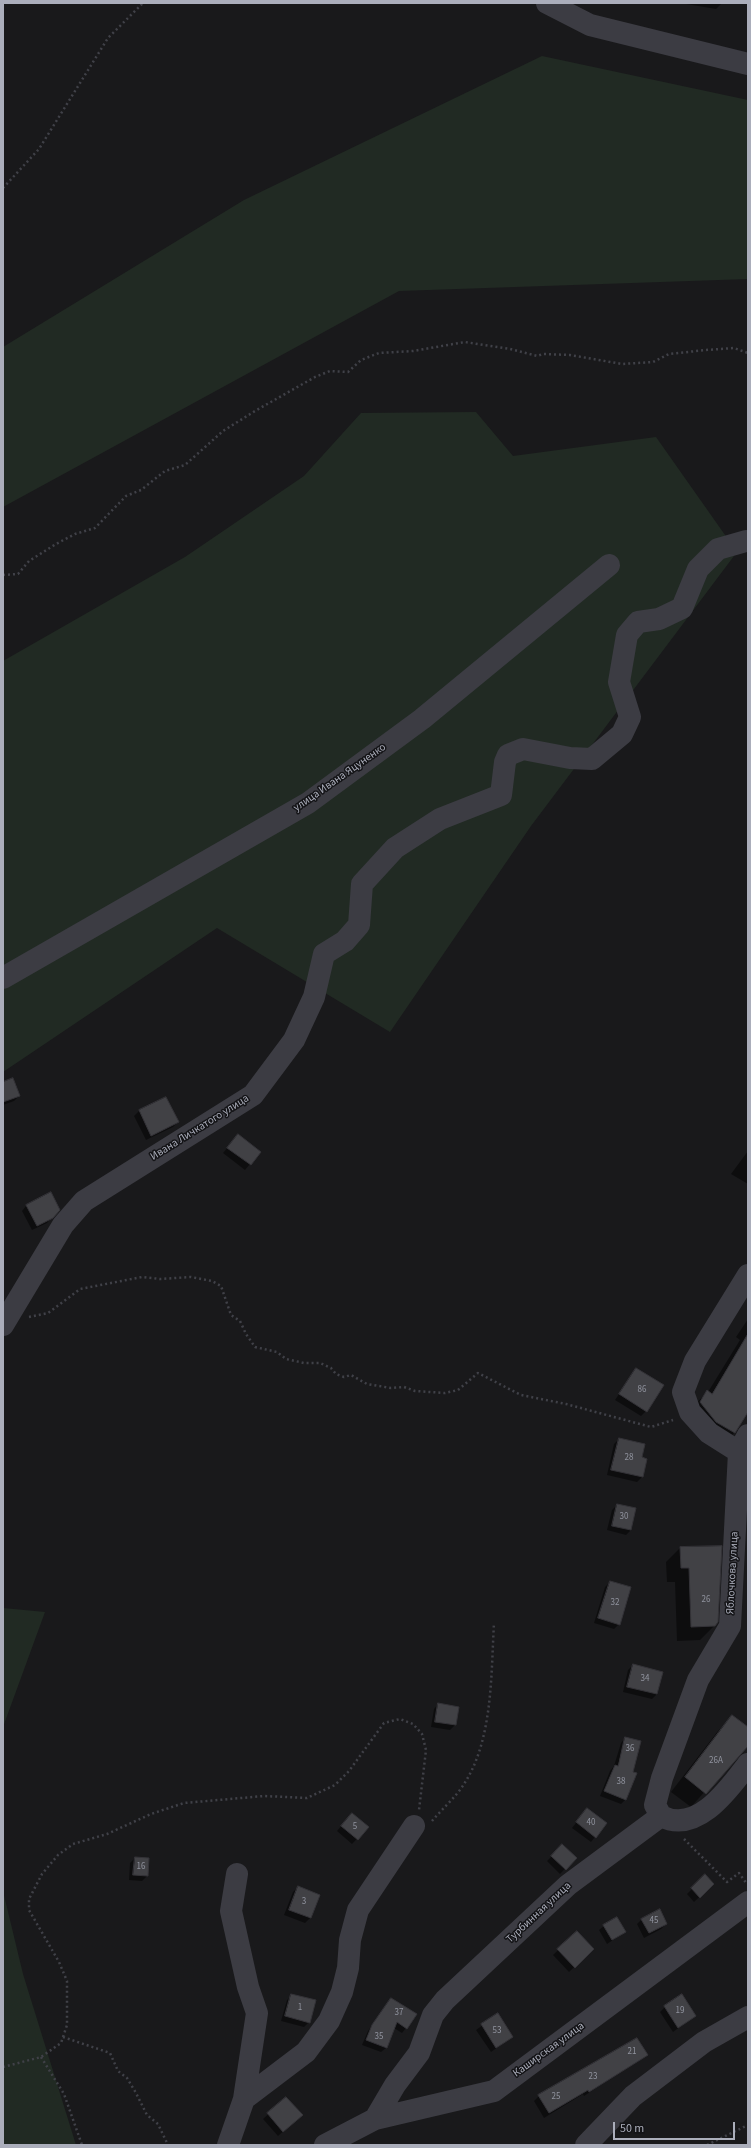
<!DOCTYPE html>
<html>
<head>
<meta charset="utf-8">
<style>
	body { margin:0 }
	#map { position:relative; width:751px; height:2148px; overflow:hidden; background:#19191b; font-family:"Source Sans 3",sans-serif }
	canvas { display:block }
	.frame { position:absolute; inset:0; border:4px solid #abaebb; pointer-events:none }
	.scale { position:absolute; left:613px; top:2122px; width:122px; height:18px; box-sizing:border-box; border:2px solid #abaebb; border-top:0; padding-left:5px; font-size:12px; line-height:14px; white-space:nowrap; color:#abaebb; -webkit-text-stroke:3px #141417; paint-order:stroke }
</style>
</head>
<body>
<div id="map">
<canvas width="751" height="2148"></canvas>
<div class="frame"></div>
<div class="scale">50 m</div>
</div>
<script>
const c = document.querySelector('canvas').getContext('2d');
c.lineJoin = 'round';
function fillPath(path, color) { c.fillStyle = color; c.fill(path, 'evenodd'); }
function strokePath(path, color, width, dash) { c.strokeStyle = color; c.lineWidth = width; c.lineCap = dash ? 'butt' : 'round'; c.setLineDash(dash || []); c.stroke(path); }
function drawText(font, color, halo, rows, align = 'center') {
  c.font = font + ' "Source Sans 3",sans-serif'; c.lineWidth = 3; c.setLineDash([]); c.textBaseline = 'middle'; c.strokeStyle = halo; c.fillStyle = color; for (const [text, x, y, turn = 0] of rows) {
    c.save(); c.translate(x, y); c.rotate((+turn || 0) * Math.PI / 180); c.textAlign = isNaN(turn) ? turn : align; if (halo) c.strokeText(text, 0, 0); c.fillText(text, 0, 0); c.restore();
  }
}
const green = new Path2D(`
	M542 56 748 100V279L399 291 3 507V347L244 200Z
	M476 412 513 456 656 437 737 552 531 826 390 1032 217 928 3 1072V661L185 557 304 476 361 413Z
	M3 1608 45 1612 3 1727Z
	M3 1891 23 1974 76 2145H3Z`);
const shadow = new Path2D(`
	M680 3H722L716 9Z
	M3 1083 19 1096 14 1101 3 1105Z
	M166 1098 178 1122 173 1127 146 1140 134 1116 139 1111Z
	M233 1141 260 1152 245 1170 223 1153Z
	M748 1151V1184L731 1174Z
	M50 1194 52 1217 47 1223 32 1230 22 1211 26 1206Z
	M748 1319V1410L734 1433 720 1447 693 1406 708 1392 740 1340 736 1337Z
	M636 1369 646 1411 641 1416 615 1400Z
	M619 1439 641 1458 646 1459 642 1477 637 1482 607 1475 614 1444Z
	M617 1505 631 1530 626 1535 607 1530 612 1510Z
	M680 1548 714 1626 700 1640 677 1641 675 1582H667L666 1562Z
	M610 1582 619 1624 614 1629 594 1623 605 1587Z
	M633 1665 657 1694 652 1699 623 1692 628 1670Z
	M438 1704 455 1725 450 1730 431 1727 434 1709Z
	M733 1717 748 1728V1743L691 1807 671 1792 718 1731Z
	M625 1738 626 1799 621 1804 600 1796 610 1771 614 1766 621 1743Z
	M587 1809 595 1837 591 1842 572 1828Z
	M347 1819 367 1828 352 1844 337 1831Z
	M562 1846 575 1858 560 1874 547 1861Z
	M135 1858 147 1876 142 1881 129 1880 130 1863Z
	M705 1876 713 1884 694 1902 687 1894Z
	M298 1887 319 1896 310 1918 305 1923 284 1915 293 1892Z
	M642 1919 666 1924 661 1929 644 1938 637 1924Z
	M604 1926 625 1932 607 1944 599 1930Z
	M577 1932 593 1949 569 1972 553 1955Z
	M292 1995 309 2022 304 2027 281 2021 287 2000Z
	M391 1999 406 2028 402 2033 394 2028 386 2048 381 2052 362 2045 368 2031Z
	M665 2007 695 2016 673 2032 660 2012Z
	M497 2015 512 2037 491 2052 476 2030Z
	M646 2055 584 2096 583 2094 544 2118 534 2101 539 2096Z
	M286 2098 296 2120 278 2136 263 2119Z`);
const building = new Path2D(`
	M13 1078 20 1096 3 1102V1082Z
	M166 1097 179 1122 151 1136 139 1110Z
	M238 1134 261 1152 251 1165 227 1148Z
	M51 1192 60 1210 53 1218 37 1226 26 1205Z
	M748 1334V1412L735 1433 716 1422 700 1402 707 1390 712 1394Z
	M636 1368 664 1385 647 1412 619 1394Z
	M619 1438 645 1444 642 1457 647 1459 643 1477 611 1470Z
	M617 1504 636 1508 631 1530 612 1526Z
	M722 1546 718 1622 715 1626 691 1627 689 1568H681L680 1547Z
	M610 1581 631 1587 620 1625 598 1618Z
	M633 1664 663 1672 657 1694 627 1687Z
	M438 1703 459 1707 456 1725 435 1722Z
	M732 1715 748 1727V1746L706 1794 685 1777Z
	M625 1737 641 1741 633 1772 637 1773 626 1800 604 1791 615 1765 618 1766Z
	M587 1808 607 1823 596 1838 576 1822Z
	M352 1813 369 1827 358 1840 341 1826Z
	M562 1844 577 1858 566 1870 551 1856Z
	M135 1857 149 1858 148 1876 133 1875Z
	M705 1874 714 1884 700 1898 691 1888Z
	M298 1886 320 1895 311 1918 289 1910Z
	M660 1909 667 1924 649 1933 641 1919Z
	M617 1917 626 1932 612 1940 603 1925Z
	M577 1931 594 1949 575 1968 557 1949Z
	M291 1994 316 2000 310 2023 285 2016Z
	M682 1994 696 2016 678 2028 664 2006Z
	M391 1998 417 2014 407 2029 397 2022 387 2048 366 2040 372 2025Z
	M498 2013 513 2037 496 2048 481 2024Z
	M637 2038 648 2055 589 2092 588 2090 549 2113 538 2095Z
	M286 2097 303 2115 283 2132 267 2113Z`);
const path = new Path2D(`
	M3 188 39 149 108 38 143 3
	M3 575 18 574 29 561 56 544 75 534 95 528 126 496 141 490 165 471 185 465 223 431 255 411 315 377 330 371 348 372 361 360 379 353 413 351 465 342 510 349 537 356 543 354 570 355 622 364 653 362 669 354 706 350 734 348 748 353
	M29 1317 48 1313 80 1289 142 1277 160 1279 191 1277 212 1281 221 1286 231 1315 240 1321 246 1334 255 1347 277 1352 286 1359 304 1363H320L331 1368 336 1374 344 1377 351 1375 367 1384 391 1388 404 1387 415 1391 445 1393 458 1390 478 1373 521 1395 566 1404 651 1427 673 1420
	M432 1821C442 1809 456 1797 464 1784 493 1740 491 1674 494 1623
	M684 1839 727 1882 739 1873 747 1884
	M63 2037 110 2053 118 2071 127 2078 136 2093 147 2115 158 2124 168 2145
	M41 2057 64 2094 82 2145
	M3 2067 41 2057 61 2043 67 2025V1981L59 1962 29 1910V1899L42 1874 58 1855 73 1844 107 1834 151 1814 184 1803 264 1796 307 1798 335 1785 349 1771 384 1723 400 1719 413 1724 422 1734 426 1750 419 1810
	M707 2145 748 2125`);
const minor = new Path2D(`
	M547 3 590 25 748 64
	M3 978 308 803 422 719 609 565
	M3 1325 63 1225 84 1201 253 1095 294 1040 314 997 324 954 345 941 359 925 362 884 395 848 440 819 501 795 505 762 508 755 523 749 570 758 592 759 622 734 630 717 619 682 627 635 638 622 659 619 682 608 698 569 718 549 746 541
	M739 1452 709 1433 690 1412 683 1392 695 1361 748 1275
	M661 1816 655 1805 662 1778 698 1680 730 1626 739 1452 748 1435
	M237 1874 231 1911 248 1987 257 2013 244 2099
	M375 2119 395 2085 419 2053 433 2015 445 2000 568 1885 661 1816C697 1835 729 1789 748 1764
	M228 2145 244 2099 306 2052 329 2021 342 1992 348 1968 350 1940 358 1910 414 1826
	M325 2145 375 2119 494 2091 748 1902
	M586 2145 633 2096 704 2042 748 2017`);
const numberNames = [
	["86",642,1390],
	["28",629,1458],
	["30",624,1517],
	["26",706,1600],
	["32",615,1603],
	["34",645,1679],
	["36",630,1749],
	["26А",716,1761],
	["38",621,1782],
	["40",591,1823],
	["5",355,1827],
	["16",141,1867],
	["3",304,1902],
	["45",654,1921],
	["1",300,2008],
	["19",680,2011],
	["37",399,2013],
	["53",497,2031],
	["35",379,2037],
	["21",632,2052],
	["23",593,2077],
	["25",556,2097]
];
const streetNames = [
	["улица Ивана Яцуненко",340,778,-35],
	["Ивана Личкатого улица",200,1128,-32],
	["Яблочкова улица",733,1573,-87],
	["Турбинная улица",539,1913,-43],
	["Каширская улица",549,2050,-36]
];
fillPath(green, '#212a23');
fillPath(shadow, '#0007');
fillPath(building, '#414145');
strokePath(building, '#343338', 1);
strokePath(path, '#404148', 2.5, [2, 3]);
strokePath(minor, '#3c3c43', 22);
drawText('9px', '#90939e', null, numberNames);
drawText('11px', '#abaebb', '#141417', streetNames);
</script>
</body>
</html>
